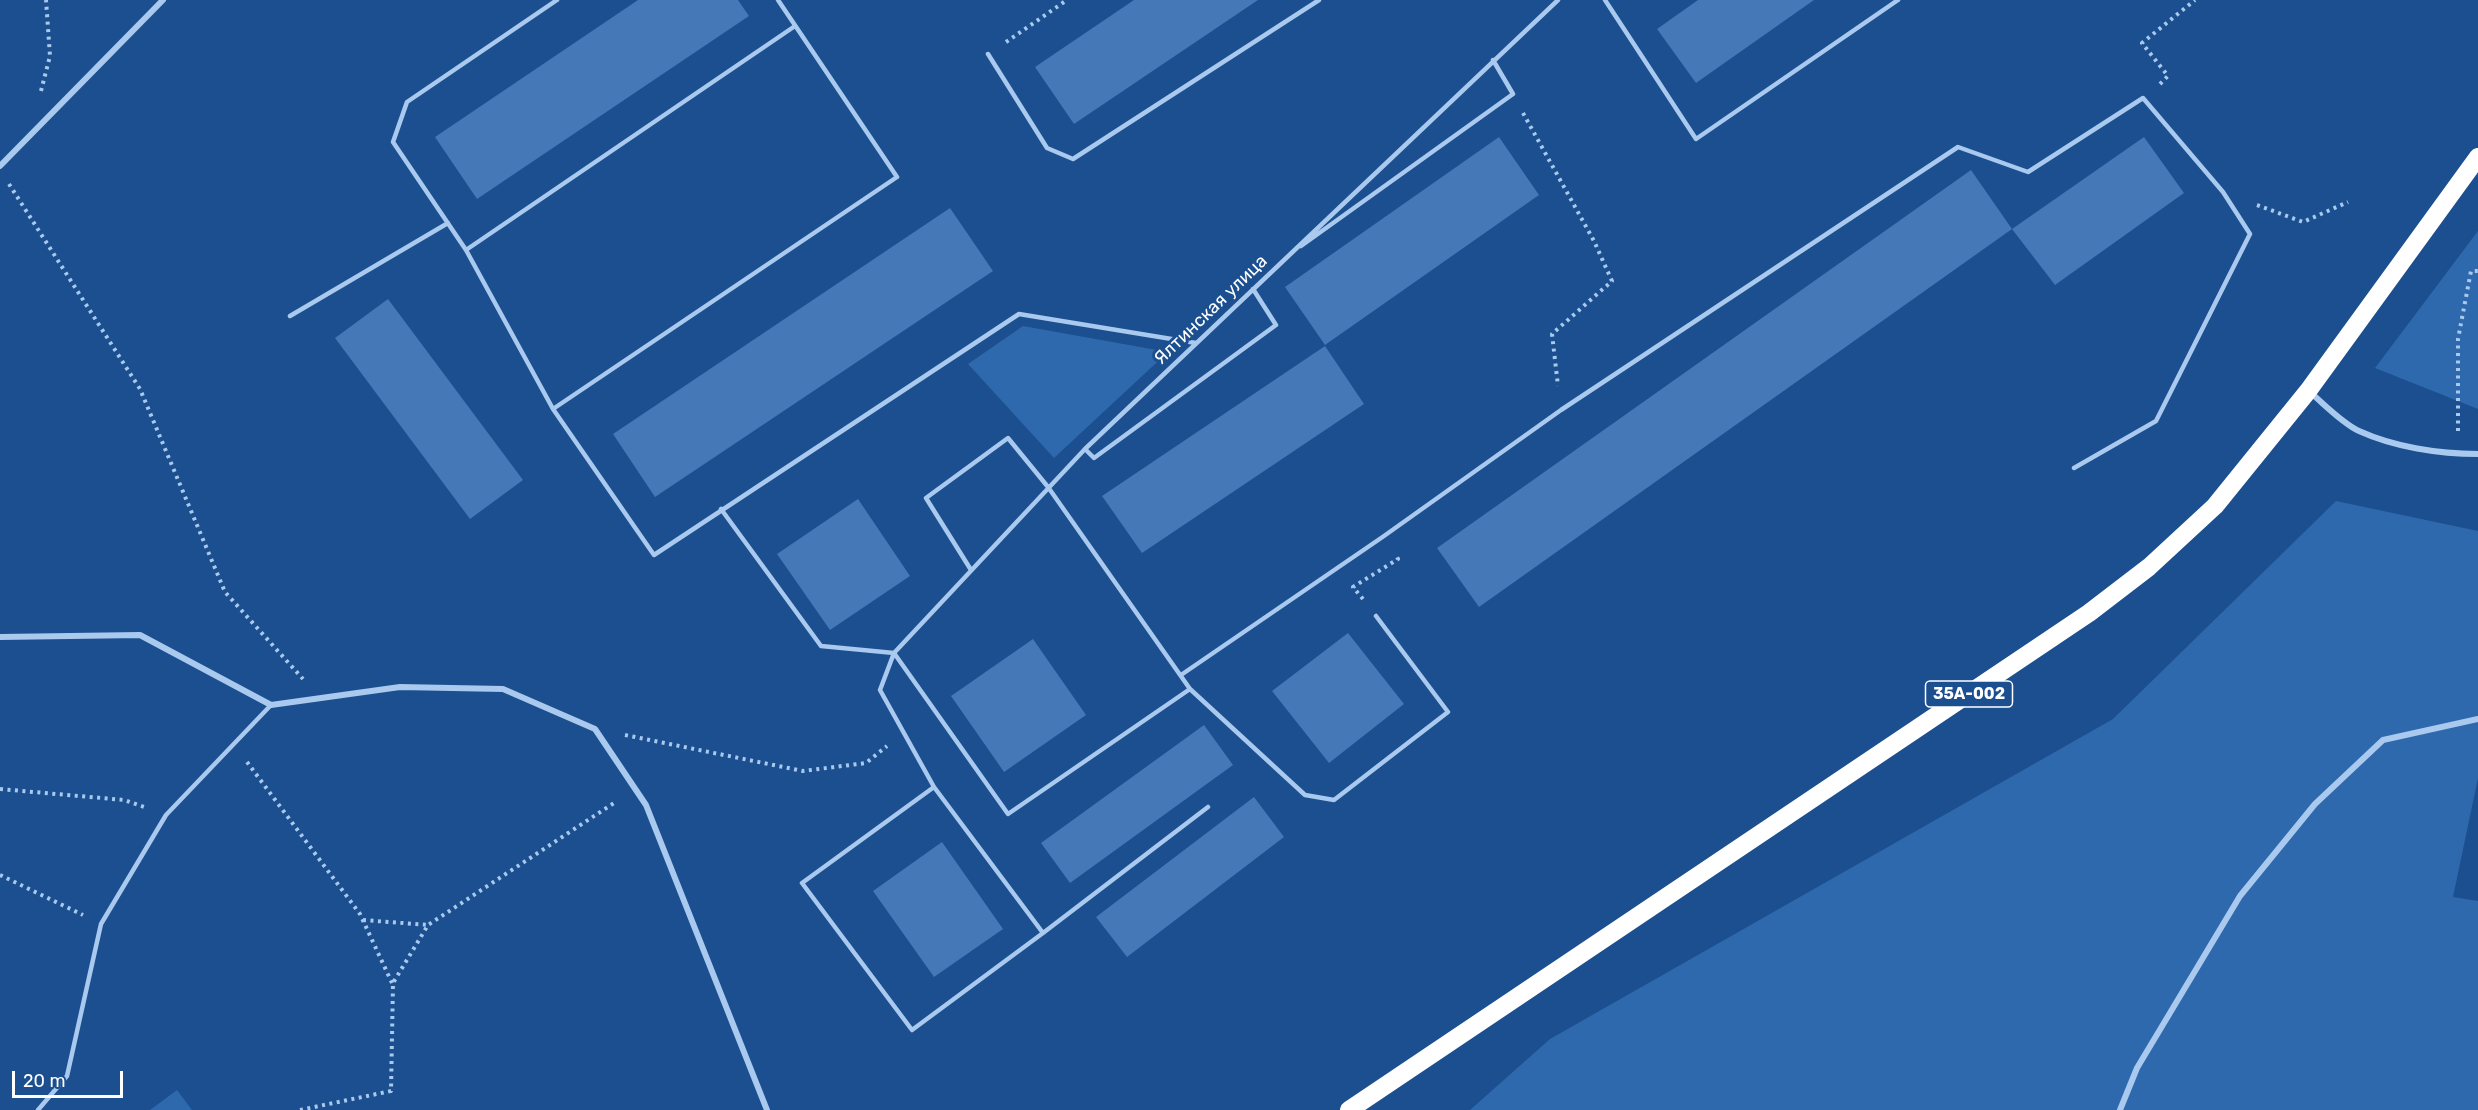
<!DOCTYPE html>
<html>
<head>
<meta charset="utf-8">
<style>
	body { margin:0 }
	#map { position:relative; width:2478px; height:1110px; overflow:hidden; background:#1b4f8f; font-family:Rubik,sans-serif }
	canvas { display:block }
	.scale { position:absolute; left:12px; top:1071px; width:111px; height:27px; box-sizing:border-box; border:3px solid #fff; border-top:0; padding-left:8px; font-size:18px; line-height:21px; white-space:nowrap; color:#fff; -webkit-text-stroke:4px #1b4f8f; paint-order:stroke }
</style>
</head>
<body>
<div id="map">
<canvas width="2478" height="1110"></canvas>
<div class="scale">20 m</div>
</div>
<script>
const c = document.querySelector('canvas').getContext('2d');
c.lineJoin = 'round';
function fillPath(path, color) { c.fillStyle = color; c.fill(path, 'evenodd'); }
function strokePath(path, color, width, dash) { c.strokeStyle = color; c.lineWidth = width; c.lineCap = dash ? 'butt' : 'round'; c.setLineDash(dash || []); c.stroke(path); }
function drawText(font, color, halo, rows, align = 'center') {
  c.font = font + ' Rubik,sans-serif'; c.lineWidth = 6; c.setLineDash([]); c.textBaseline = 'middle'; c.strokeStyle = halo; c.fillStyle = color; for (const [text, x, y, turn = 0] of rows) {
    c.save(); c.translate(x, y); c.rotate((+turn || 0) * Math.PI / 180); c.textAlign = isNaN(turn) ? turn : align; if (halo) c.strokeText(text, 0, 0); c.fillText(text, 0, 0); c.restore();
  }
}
const green = new Path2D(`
	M2478 231V409L2375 368Z
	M1023 326 1168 352 1054 458 968 364Z
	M2336 501 2478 531V778L2453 897 2478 901V1110H1470L1550 1039 2113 719Z
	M177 1090 192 1110H150Z`);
const building = new Path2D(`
	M638 0H738L749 16 477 199 435 137Z
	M1134 0H1258L1074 124 1035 67Z
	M1698 0H1814L1696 83 1657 29Z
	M1499 137 1539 195 1325 345 1285 287Z
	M2144 137 2184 193 2055 285 2012 229Z
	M1971 170 2012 229 1479 607 1437 548Z
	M950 208 993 271 655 497 613 434Z
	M388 299 523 480 470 519 335 338Z
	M1325 346 1364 404 1142 553 1102 496Z
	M858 499 910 576 830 630 777 554Z
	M1348 633 1404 704 1329 763 1272 691Z
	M1033 639 1086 715 1004 772 951 696Z
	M1204 725 1233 765 1070 883 1041 843Z
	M1254 797 1284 837 1127 957 1096 917Z
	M942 842 1003 929 934 977 873 891Z`);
const path = new Path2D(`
	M1006 42 1067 0
	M2160 84 2168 76 2142 43 2195 0
	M41 91 50 56 46 0
	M1523 113 1594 241 1612 281 1552 334 1558 386
	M9 184 140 389 225 592 303 679
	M2257 205 2303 222 2348 202
	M2458 431V339L2471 271H2478
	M1363 599 1353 587 1398 559 1396 555
	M625 735 803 771 866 763 887 746
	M247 762 360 914 392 983
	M0 789 124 800 147 808
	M0 875 83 915
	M363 920 428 925
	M300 1110 391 1091 393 983 428 925 617 801`);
const lane = new Path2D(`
	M557 0 407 102 393 142 466 250 553 409 654 555 1019 314 1196 343
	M1605 0 1696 139 1898 0
	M988 54 1047 148 1073 159 1319 0
	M1301 246 1513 94 1493 60
	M466 250 795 26
	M290 316 448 223
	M553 409 897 177 778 0
	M1085 449 1094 458 1276 325 1253 289
	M721 509 821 646 894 653 1008 814 1190 689 1048 487 1008 438 926 498 971 570
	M1181 675 1384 536 1561 410 1958 147 2028 172 2143 98 2223 192 2250 234 2156 421 2074 468
	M1190 689 1305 795 1334 800 1448 712 1376 616
	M934 787 802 883 912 1030 1043 933 934 787 880 690 894 653 1085 449 1558 0
	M1043 933 1208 807
	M38 1110 67 1076 101 924 166 815 271 705`);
const street = new Path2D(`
	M0 166 163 0
	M2311 393C2325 405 2342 423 2359 431 2394 447 2439 454 2478 454
	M0 637 140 635 271 705 400 687 503 689 595 729 646 805 767 1110
	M2120 1110 2137 1068 2240 896 2315 804 2383 740 2478 719`);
const highway = new Path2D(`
	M1349 1110 2089 613 2149 567 2215 506 2308 391 2478 157`);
const shields = [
	[1969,694,87]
];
const shieldNames = [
	["35А-002",1969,694]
];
const streetNames = [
	["Ялтинская улица",1211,310,-44]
];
fillPath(green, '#2e69ad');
fillPath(building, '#4478b7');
strokePath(path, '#a9c9ee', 4, [3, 4.5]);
strokePath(lane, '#a9c9ee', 4.5);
strokePath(street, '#a9c9ee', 6);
strokePath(highway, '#fff', 18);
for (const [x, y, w] of shields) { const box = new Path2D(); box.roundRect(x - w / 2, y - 13, w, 26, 4.5); c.fillStyle = '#1b4f8f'; c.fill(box); strokePath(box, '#fff', 1.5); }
drawText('bold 16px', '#fff', null, shieldNames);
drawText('18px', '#fff', '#1b4f8f', streetNames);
</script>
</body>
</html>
